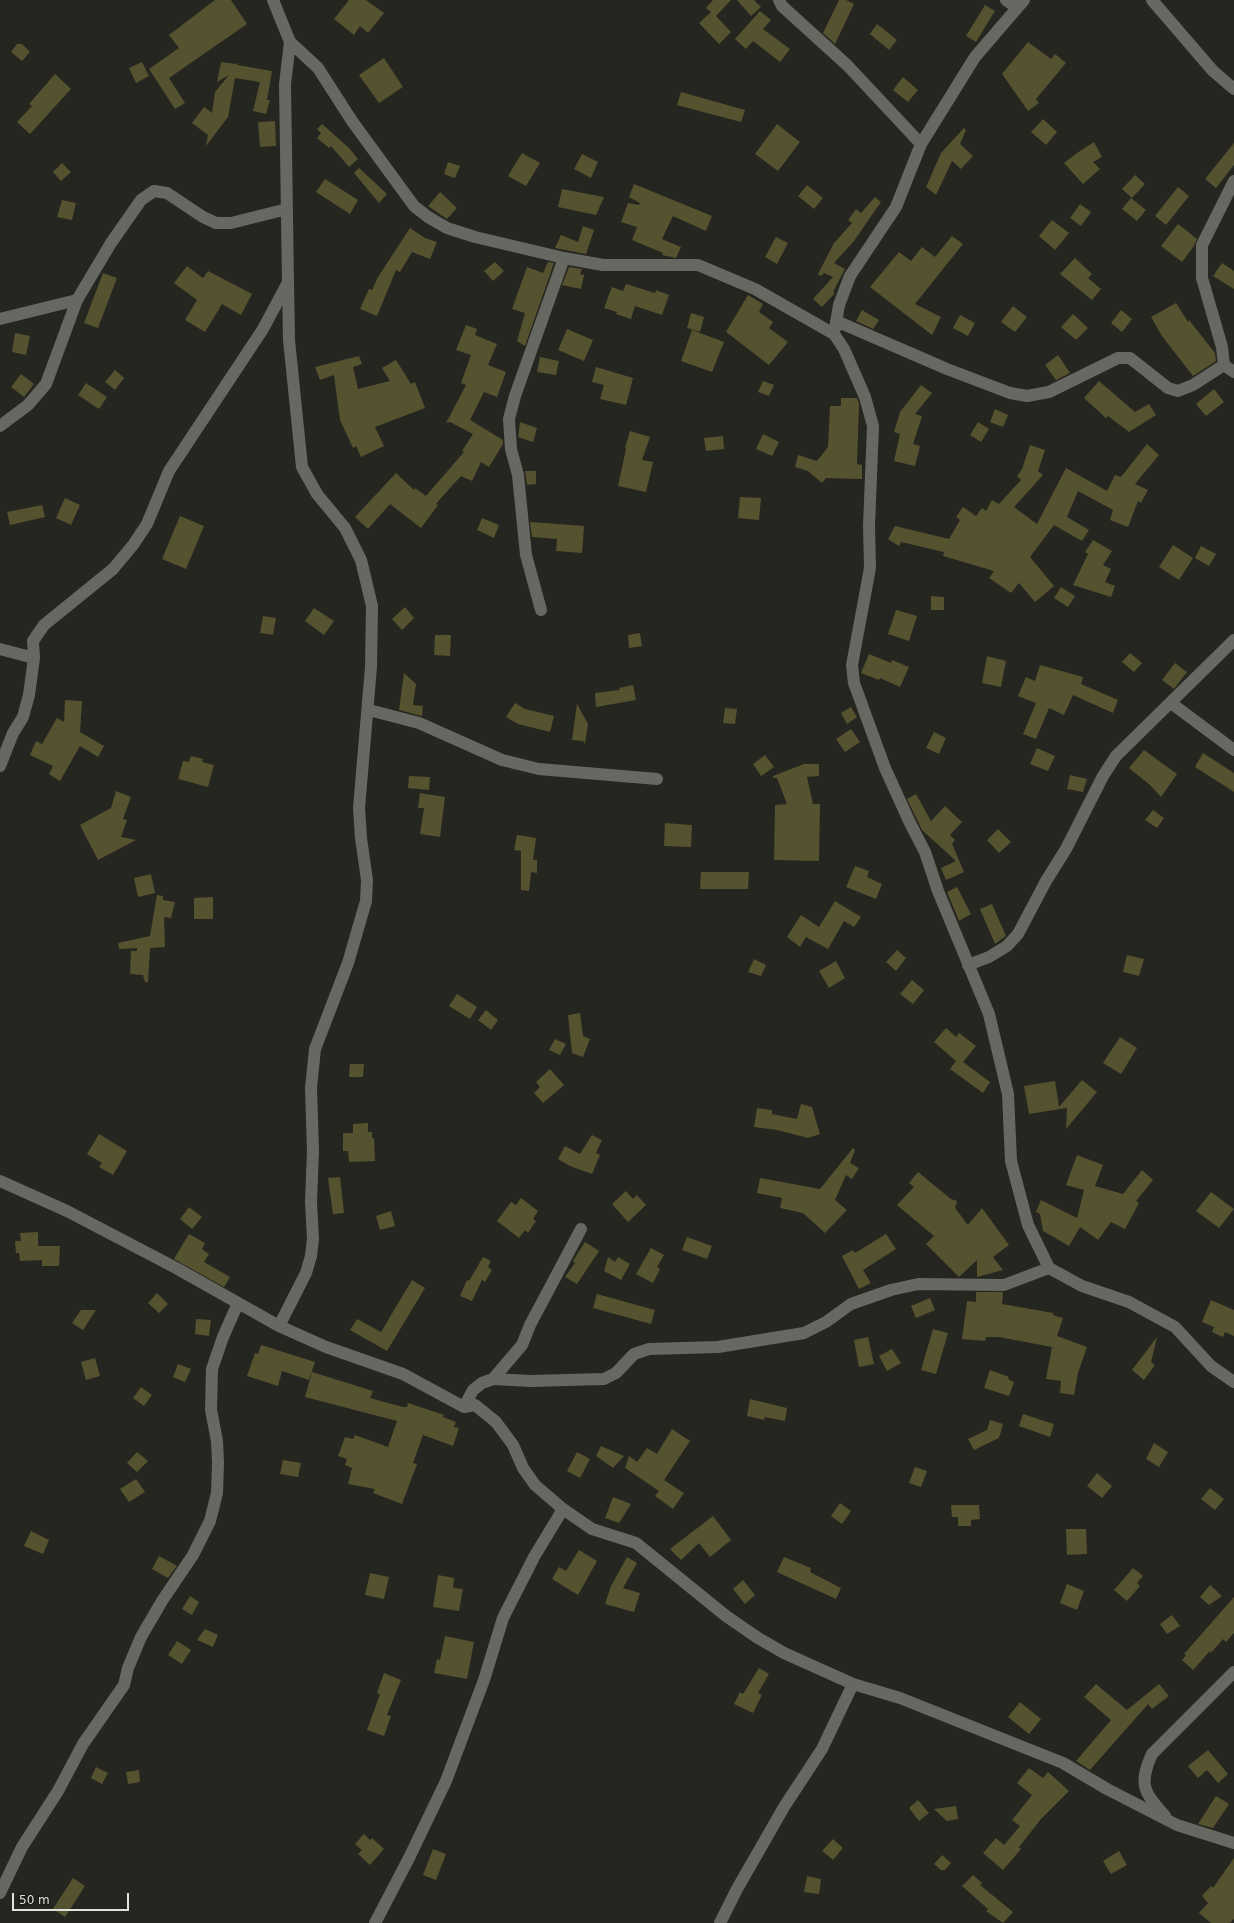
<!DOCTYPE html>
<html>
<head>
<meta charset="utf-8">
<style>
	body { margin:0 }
	#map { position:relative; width:1234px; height:1923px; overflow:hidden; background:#262621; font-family:"DejaVu Sans",sans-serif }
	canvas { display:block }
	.scale { position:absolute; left:12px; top:1893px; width:117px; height:18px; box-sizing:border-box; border:2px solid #e1e1de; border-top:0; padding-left:5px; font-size:12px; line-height:14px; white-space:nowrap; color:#e1e1de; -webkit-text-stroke:3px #1c1c18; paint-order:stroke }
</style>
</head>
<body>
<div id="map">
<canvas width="1234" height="1923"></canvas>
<div class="scale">50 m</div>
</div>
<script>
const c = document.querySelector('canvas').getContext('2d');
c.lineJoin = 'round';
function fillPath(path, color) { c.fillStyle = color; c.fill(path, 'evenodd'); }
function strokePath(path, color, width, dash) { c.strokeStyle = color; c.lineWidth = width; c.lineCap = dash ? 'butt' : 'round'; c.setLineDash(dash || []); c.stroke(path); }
const building = new Path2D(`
	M215 0H231L247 24 169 78 185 103 175 109 149 69 179 48 169 35Z
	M349 0H366L384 13 368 33 360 26 354 35 334 19Z
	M713 0H731L716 16 731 32 719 44 699 23 711 12 706 8Z
	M737 0H754L761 7 751 16Z
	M839 0H846L854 4 835 44 823 33Z
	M985 5 995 11 976 42 966 36Z
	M760 11 771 20 763 29 790 49 780 62 753 41 746 49 735 39Z
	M877 24 897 40 889 50 870 34Z
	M1028 42 1051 59 1055 54 1066 63 1036 99 1039 103 1028 111 1002 74Z
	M17 44H22L30 52 22 61 11 52Z
	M384 58 403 87 379 103 359 75Z
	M142 62 149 76 136 83 129 68Z
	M221 62 236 64 238 63 237 65 272 71 267 100H270L266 114 253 111 260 82 235 78 228 117 206 146 208 135 192 123 204 107 212 113 215 92 229 75 217 82Z
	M55 74 71 89 30 134 17 122 32 106 29 104Z
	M903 77 918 90 908 102 893 90Z
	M681 92 745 110 741 122 677 105Z
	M1043 119 1057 132 1046 145 1031 132Z
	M275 121 276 146 260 147 258 122Z
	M322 124 349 148 358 159 349 167 331 146 329 148 317 138 321 133 317 129Z
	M777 124 800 142 778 171 755 154Z
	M964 128 966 130 960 144 973 156 961 169 952 161 936 195 926 187 941 153Z
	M1094 142 1102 157 1093 162 1100 169 1083 184 1064 163 1077 153Z
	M1234 143V165L1216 188 1205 179Z
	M522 153 540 163 526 186 508 176Z
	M582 154 598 162 591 178 574 169Z
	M448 162 460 166 455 178 444 174Z
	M62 163 71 172 61 181 53 172Z
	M359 168 387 194 379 203 354 173Z
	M1135 175 1145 184 1132 198 1122 189Z
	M325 179 358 200 350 214 316 192Z
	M634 184 712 216 706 231 673 216 662 239 681 247 676 258 662 255 663 253 632 240 637 227 621 222 628 203 639 205 640 203 629 197Z
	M807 185 823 198 814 209 798 196Z
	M1178 187 1189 196 1166 225 1155 216Z
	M562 189 604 197 596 215 558 207Z
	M440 192 457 208 447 219 428 206Z
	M875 197 881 202 854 241 834 263 845 269 833 292 835 293 822 307 813 299 833 277 824 273 821 276 818 274 834 243 852 223 848 220 856 209 861 213Z
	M1131 198 1146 210 1137 221 1122 209Z
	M62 200 76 203 72 220 57 217Z
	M1080 204 1091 212 1081 226 1070 218Z
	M1052 220 1069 233 1055 250 1039 236Z
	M1178 224 1197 239 1194 246 1182 262 1161 246Z
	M583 226 594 230 586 254 555 248 561 235 578 242Z
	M410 228 425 238 437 242 430 259 412 252 400 272 396 270 377 316 360 309 369 289 372 290 378 277Z
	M952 236 963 244 915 304 941 317 932 335 870 287 899 252 911 261 922 247 935 257Z
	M776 237 788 243 777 264 765 257Z
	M1075 258 1092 274 1088 278 1101 289 1092 300 1060 274Z
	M495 262 504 271 493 281 484 271Z
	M548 262 554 263 525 346 517 341 525 313 512 309 527 267 543 273Z
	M1222 263 1234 271V289L1213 276Z
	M187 266 203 278 208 271 252 294 241 315 222 304 205 332 185 320 197 300 174 283Z
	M569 267 582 269 580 274 584 275 581 289 562 285Z
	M103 273 117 278 98 328 84 323Z
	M626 284 655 293 656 290 669 295 662 315 635 306 631 319 616 314 617 312 604 308 612 287 623 291Z
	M748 295 763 304 759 312 773 322 769 328 788 342 769 365 726 332Z
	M1176 303 1188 322 1189 320 1215 353 1216 361 1193 376 1162 336 1151 317Z
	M1013 306 1027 317 1015 332 1001 322Z
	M862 310 879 320 873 329 856 321Z
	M1121 310 1132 319 1122 332 1111 323Z
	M691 313 704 317 700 332 687 328Z
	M1073 314 1088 328 1076 340 1061 327Z
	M960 315 975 323 968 336 953 328Z
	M466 325 477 329 475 335 497 344 488 365 506 372 497 397 484 392 470 420 503 440V444L489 467 481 462 472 481 461 476 441 498H439H441L436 504 438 505 421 528 390 504 368 529 355 517 396 473 414 490 415 488 426 496 464 452 462 451 473 434 450 422 446 423 466 385 461 383 471 355 456 350Z
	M567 329 593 340 584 361 558 350Z
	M692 330 724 342 712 372 681 361Z
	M15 333 30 336 26 355 12 352Z
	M1058 355 1070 373 1056 380 1045 365Z
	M359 356 362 364 353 367 358 389 390 381 382 368 396 360 411 384 415 382 425 408 375 427 384 446 361 457 356 446 353 448 340 420 334 375 320 380 315 367Z
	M540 357 559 361 556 375 537 372Z
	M596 367 633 378 626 405 600 399 604 385 592 382Z
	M115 370 124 378 115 390 105 382Z
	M21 374 34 384 24 397 11 387Z
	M763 381 774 385 769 396 758 392Z
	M1099 381 1135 412 1149 404 1156 415 1129 432 1108 416 1106 418 1084 398Z
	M86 383 107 397 99 409 78 395Z
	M921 385 932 393 915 414 922 416 913 444 920 446 915 466 894 461 900 434 894 432 900 412Z
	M1214 389 1224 402 1206 416 1196 404Z
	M841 398H857L859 404 857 464 862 465V479L826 478 822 483 808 471 795 467 798 455 817 461 828 447 830 406H841Z
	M995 409 1008 415 1003 427 990 422Z
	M520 422 537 428 533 442 518 437Z
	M978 422 989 429 981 442 970 435Z
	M630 431 650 437 642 460 653 462 646 492 618 486 626 449 625 448Z
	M763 434 779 442 772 456 756 449Z
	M723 436 724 449 706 451 704 438Z
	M1147 444 1159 455 1135 484 1148 490 1141 503 1138 501 1128 527 1110 520 1113 510 1078 491 1067 517 1089 530 1082 541 1054 525 1030 557 1054 586 1035 602 1019 583 1011 593 989 578 994 571 943 556 944 552 901 542 899 546 888 539 895 526 949 539 960 520 956 517 963 507 976 516 982 508 986 511 992 500 999 504 1021 480 1017 476 1022 469 1030 445 1045 450 1038 471 1043 475 1014 507 1037 524 1066 468 1107 491 1115 475 1121 477Z
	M525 471H536V484L527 485Z
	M740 497 761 498 759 520 738 518Z
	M65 498 80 505 71 525 56 518Z
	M42 505 45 517 10 525 7 512Z
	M180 516 204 526 186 569 162 559Z
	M482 518 499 525 494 538 477 530Z
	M530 522 584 526 582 553 556 551 557 539 532 537Z
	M1093 540 1112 551 1103 565 1111 569 1105 582 1115 586 1111 597 1073 585 1088 554 1085 552Z
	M1173 545 1193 558 1179 580 1159 567Z
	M1201 546 1216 554 1209 566 1195 558Z
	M1061 587 1075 596 1068 607 1054 598Z
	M931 596 944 597V610H931Z
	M405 607 414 618 402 630 392 619Z
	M314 608 334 621 324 635 305 621Z
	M896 610 917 616 909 641 888 634Z
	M263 616 276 618 273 635 260 633Z
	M640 633 642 646 629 648 628 635Z
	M435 635H451L450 656 434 655Z
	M1130 653 1142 663 1134 672 1122 662Z
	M869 654 891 663 892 660 909 667 900 687 880 678 879 680 861 673Z
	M987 656 1006 661 1001 687 982 683Z
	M1175 663 1187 672 1174 689 1162 680Z
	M1040 665 1083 677 1081 684 1118 700 1113 713 1073 695 1064 715 1049 708 1036 739 1023 734 1036 703 1018 696 1026 677 1035 681Z
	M404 673 416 684 413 705 423 706 422 716 399 710Z
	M633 685 636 700 596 707 595 693 620 690 619 688Z
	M65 700 82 701 80 732 104 746 98 757 80 746 60 781 49 774 53 766 30 755 36 741 42 744 57 718 64 722Z
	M515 703 525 709 554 716 550 732 518 724 506 717Z
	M577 704 588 724 585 744 583 741 572 740Z
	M851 707 857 717 847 724 841 713Z
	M725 708 737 709 735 724 723 723Z
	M851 729 860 742 845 752 836 739Z
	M934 732 946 738 939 754 926 748Z
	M1037 748 1055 756 1048 771 1030 764Z
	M1144 750 1177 774 1161 797 1150 785 1129 768Z
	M1203 753 1234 773V792L1195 767Z
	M765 755 774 767 761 776 753 764Z
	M191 756 203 759 202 762 214 765 208 787 178 779 183 761 189 762Z
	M804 764H819V776L807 777 813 804H820L819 861 774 860 775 805 787 804 777 778H773V776Z
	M1070 775 1087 779 1083 792 1067 789Z
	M409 776 430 777 429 790 408 788Z
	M116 791 131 797 123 819 127 820 121 837 136 840 98 860 80 825 111 808Z
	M420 793 445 797 440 837 420 834 424 808H418Z
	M916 794 931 821 945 806 962 822 950 835 955 840 952 844 964 872 946 880 941 868 956 861 922 830 907 799Z
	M1153 810 1164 818 1157 828 1145 820Z
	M665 823 692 825 691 847 664 846Z
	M998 829 1011 842 999 853 987 840Z
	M517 835 536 838 533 860H537V873L531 872 529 891 521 890V851L514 850Z
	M855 866 869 871 867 877 882 884 876 899 846 887Z
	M701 872H749L748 889H700Z
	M151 874 155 893 138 897 134 878Z
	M957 887 971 914 959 921 947 892Z
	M157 895 163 896V900L175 902 171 918 164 917 165 947 150 948 148 982H145L143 975 130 974 131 951H137V948L119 949 118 943 150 936Z
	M213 897V919H194V898Z
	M835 901 861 917 854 927 844 921 828 949 806 937 800 947 787 937 801 915 819 927Z
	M992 904 1006 936 995 944 980 909Z
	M897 950 906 958 896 971 886 962Z
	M1127 955 1144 959 1139 976 1123 972Z
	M754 959 766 965 761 976 748 972Z
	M836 961 845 978 829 988 819 971Z
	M912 980 924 990 913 1004 900 994Z
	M457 994 477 1007 470 1019 449 1006Z
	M486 1010 498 1020 491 1030 478 1020Z
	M580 1013 583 1036 590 1039 583 1057 572 1053 568 1015Z
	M946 1028 956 1037 959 1033 976 1046 963 1062 990 1082 983 1093 950 1069 956 1061 934 1042Z
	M1120 1037 1137 1048 1121 1074 1103 1063Z
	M555 1039 566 1044 560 1055 549 1050Z
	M350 1064H364L363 1077H349Z
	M550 1069 564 1085 543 1103 534 1093 540 1087 536 1082Z
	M1082 1080 1097 1092 1066 1129 1067 1108 1029 1114 1024 1086 1055 1081 1059 1107Z
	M801 1104 812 1107 820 1134 808 1138 777 1130 754 1127 757 1108 772 1110V1114L797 1119Z
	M368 1123V1132H372V1138H374L375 1161 349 1162 348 1151H343V1133H353V1124Z
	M99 1134 127 1151 113 1175 99 1167 102 1163 87 1154Z
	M592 1135 602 1140 596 1153 600 1155 592 1174 570 1166 558 1159 565 1146 580 1154Z
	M853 1148 855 1150 850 1163 859 1168 852 1179 846 1175 835 1200 847 1210 825 1233 803 1213 780 1208 782 1198 757 1193 760 1178 820 1189Z
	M1077 1155 1103 1165 1095 1186 1123 1194 1142 1170 1153 1180 1136 1201 1139 1203 1125 1229 1111 1222 1098 1240 1080 1227 1069 1246 1043 1231 1040 1214 1036 1212 1041 1200 1077 1218 1084 1190 1066 1185Z
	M918 1172 951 1199 957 1201 955 1208 968 1225 982 1208 1009 1245 993 1257 1003 1270 977 1277V1260L959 1277 926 1244 934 1236 897 1205 914 1187 909 1183Z
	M340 1177 344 1213 333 1214 328 1178Z
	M626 1191 633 1199 637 1195 646 1205 628 1222 612 1204Z
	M1211 1192 1234 1209 1219 1228 1196 1211Z
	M521 1198 538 1211 533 1219 536 1221 528 1233 525 1230 519 1238 497 1221 511 1202 516 1205Z
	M189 1207 202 1217 192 1229 180 1219Z
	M391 1211 395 1226 380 1230 376 1216Z
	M38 1232V1246H60L59 1266H42V1260L20 1261 19 1253H16L15 1241H21L20 1233Z
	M189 1234 205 1243 202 1249 209 1254 204 1262 230 1277 224 1287 174 1259Z
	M886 1234 896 1249 863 1270 871 1283 859 1289 842 1256 853 1250 855 1253Z
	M687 1237 712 1246 707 1259 682 1250Z
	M585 1242 599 1251 577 1284 565 1277 575 1263 573 1261Z
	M651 1248 664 1255 657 1267 660 1269 653 1283 636 1274Z
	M483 1257 491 1261 488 1267 492 1270 485 1282 482 1280 472 1301 460 1296 467 1280 469 1281Z
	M608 1257 615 1262 618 1257 630 1264 621 1280 604 1271Z
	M412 1280 425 1288 387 1351 350 1330 357 1319 381 1332Z
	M976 1292H1003L1002 1304 1053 1313V1315L1063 1318 1057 1336 1087 1347 1078 1373 1074 1395 1060 1393 1061 1381 1046 1379 1052 1347 999 1337H986L985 1341 962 1339 967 1301 976 1302Z
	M157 1293 168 1304 159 1313 148 1303Z
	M597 1294 655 1310 651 1324 593 1308Z
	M930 1298 935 1310 916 1318 911 1306Z
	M1211 1300 1234 1310V1336L1225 1332 1223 1337 1212 1332 1214 1327 1202 1322Z
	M81 1310H96L83 1330 72 1323Z
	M196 1319 211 1320 209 1336 195 1334Z
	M933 1329 948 1333 936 1374 921 1370Z
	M868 1337 874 1364 859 1367 854 1340Z
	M1157 1337 1151 1362 1155 1365 1144 1380 1132 1370Z
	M261 1345 315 1362 309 1380 282 1371 278 1386 247 1376 255 1353 258 1354Z
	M892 1349 901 1363 887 1371 879 1356Z
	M95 1358 100 1376 86 1380 81 1362Z
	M178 1364 191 1369 185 1382 173 1377Z
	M990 1370 1009 1377 1008 1379 1014 1382 1009 1396 984 1388Z
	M312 1372 373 1391 370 1398 403 1407H407L408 1403 444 1415 443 1417 456 1422 454 1427 459 1428 453 1446 423 1435 413 1463 417 1464 402 1504 373 1493 375 1489 348 1484 352 1468 345 1465 347 1459 338 1456 345 1437 353 1439 355 1435 388 1447 397 1421 305 1397Z
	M141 1387 152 1395 144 1406 133 1398Z
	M750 1399 787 1408 785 1421 765 1417 764 1420 747 1416Z
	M1023 1414 1054 1424 1050 1437 1019 1426Z
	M990 1420 1003 1424 999 1438 974 1450 968 1439 987 1430Z
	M672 1429 690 1441 664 1480 684 1493 673 1509 655 1496 659 1491 625 1468 629 1456 637 1462 647 1448 657 1454Z
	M1154 1443 1168 1452 1159 1467 1146 1459Z
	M601 1446 624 1456 613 1468 596 1456Z
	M137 1452 148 1461 137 1472 127 1463Z
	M577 1452 590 1459 580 1478 567 1471Z
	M283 1460 301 1463 298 1477 280 1474Z
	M915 1467 927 1471 921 1487 909 1483Z
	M1097 1473 1112 1486 1102 1498 1087 1486Z
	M136 1479 145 1492 129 1502 120 1489Z
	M1210 1488 1224 1499 1215 1510 1201 1499Z
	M613 1497 631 1504 619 1523 605 1518Z
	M840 1503 851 1511 842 1524 831 1516Z
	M951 1505H979L980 1519 971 1520V1526H958V1517H952Z
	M713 1516 731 1540 710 1557 699 1543 681 1560 670 1549Z
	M1066 1529H1086L1087 1554 1067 1555Z
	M31 1531 49 1540 43 1554 24 1546Z
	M579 1550 597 1561 578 1595 552 1579 559 1567 566 1571Z
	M159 1556 177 1566 168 1578 152 1569Z
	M627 1557 637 1563 623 1588 640 1593 634 1612 605 1604 611 1586Z
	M784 1557 811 1568 810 1572 841 1588 836 1599 777 1572Z
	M1133 1568 1143 1576 1137 1583 1140 1586 1127 1601 1114 1590Z
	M370 1573 389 1577 384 1599 365 1595Z
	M438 1575 454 1578 453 1588 463 1589 459 1611 433 1607Z
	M743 1580 755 1595 745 1604 733 1589Z
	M1067 1584 1084 1591 1077 1610 1060 1603Z
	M1210 1585 1222 1596 1209 1605 1200 1597Z
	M190 1596 199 1602 192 1615 182 1609Z
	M1234 1597V1633L1226 1642 1223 1639 1211 1653 1210 1651 1193 1670 1182 1660 1186 1655 1184 1654Z
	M1172 1615 1180 1626 1167 1634 1160 1624Z
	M205 1629 218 1635 213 1647 197 1640Z
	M445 1636 474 1642 467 1679 434 1673 437 1659 440 1660Z
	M177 1641 191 1650 182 1664 168 1655Z
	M759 1668 769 1674 758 1693 762 1695 753 1713 734 1704 740 1692 743 1694Z
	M384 1673 401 1680 387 1715 391 1716 384 1736 367 1730 380 1694 377 1693Z
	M1096 1684 1127 1710 1159 1684 1169 1696 1152 1709 1148 1704 1090 1770 1076 1761 1111 1720 1084 1697Z
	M1020 1702 1041 1719 1029 1734 1008 1717Z
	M1208 1750 1228 1774 1218 1783 1207 1770 1198 1778 1188 1766Z
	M96 1767 108 1773 102 1784 91 1778Z
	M1029 1768 1043 1778 1048 1772 1069 1791 1041 1819 1019 1847 1021 1849 1003 1870 983 1853 996 1838 1004 1845 1020 1826 1012 1820 1032 1795 1017 1783Z
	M139 1770 140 1782 128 1784 126 1772Z
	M1216 1796 1229 1804 1213 1828 1198 1824Z
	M918 1800 929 1813 919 1821 909 1808Z
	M956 1806 958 1819 947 1821 934 1809Z
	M364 1834 370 1840 372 1838 384 1849 370 1865 358 1854 362 1850 355 1844Z
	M833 1839 843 1848 833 1860 822 1851Z
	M433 1849 446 1854 436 1880 423 1875Z
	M1119 1851 1127 1865 1111 1874 1103 1861Z
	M942 1855 951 1863 945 1870H941L934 1864Z
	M1234 1858V1919L1230 1923H1211L1199 1913 1208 1903 1202 1896 1211 1886 1213 1888Z
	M973 1875 982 1883 980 1885 1013 1912 1003 1923 986 1911 988 1909 962 1886Z
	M807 1876 821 1879 819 1894 804 1892Z
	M73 1878 85 1886 65 1917 53 1909Z`);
const minor = new Path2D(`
	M273 0 290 42 318 68 352 121 414 206 428 217 447 228 475 237 564 258 603 265H698L755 289 834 334 844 349 865 397 873 426 869 526 870 568 852 665 854 683 885 768 910 823 925 852 938 891 989 1014 1008 1094 1011 1161 1028 1225 1049 1268 1082 1286 1129 1302 1175 1327 1211 1366 1234 1382
	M779 0 782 6 847 65 921 144
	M1006 0 1017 8
	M1152 0 1213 71 1234 89
	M1234 181 1202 245V278L1222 347 1224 365 1234 372
	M0 319 77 300
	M836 321 947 369 1010 393 1027 396 1049 392 1118 358H1130L1168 388 1178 391 1193 385 1224 365
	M835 329 839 305 850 276 896 207 921 144 975 57 1024 0
	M0 426 28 405 46 384 77 300 111 243 141 200 154 191 167 193 203 217 216 223H231L287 209
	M541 610 526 555 518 475 511 449 509 419 515 396 564 258
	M0 649 34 658
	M1171 703 1234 750
	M369 710 419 723 502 760 539 769 657 779
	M0 766 13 733 23 717 29 695 34 658 33 641 44 625 113 569 133 545 147 524 169 471 263 329 287 284
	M968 965 989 957 1007 946 1018 934 1046 881 1066 849 1103 776 1116 756 1234 640
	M0 1181 67 1211 176 1268 279 1326 326 1347 403 1374 464 1407 475 1405 496 1422 513 1445 523 1468 535 1485 563 1509 592 1529 636 1543 726 1616 758 1638 784 1653 853 1684 900 1698 1063 1763 1107 1789 1177 1825 1234 1843
	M279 1326 306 1273 311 1256 313 1239 311 1202 313 1151 311 1088 315 1049 348 963 366 901 367 880 361 838 359 808 371 667 372 606 361 560 345 528 317 494 302 467 289 340 288 283 285 84 290 42
	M493 1379 522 1345 530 1325 581 1229
	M464 1407 473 1390 482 1383 493 1379 531 1381 604 1379 616 1373 634 1354 649 1349 718 1347 804 1333 826 1322 851 1304 891 1290 918 1284 1004 1285 1049 1268
	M1165 1816C1144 1792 1138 1785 1152 1754L1234 1672
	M0 1893 22 1847 58 1791 83 1744 124 1685 128 1668 141 1637 162 1601 193 1555 210 1521 217 1493 218 1463 217 1441 211 1410 212 1369 223 1337 238 1303
	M375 1923 409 1858 446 1781 484 1680 503 1618 534 1557 563 1509
	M720 1923 737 1889 784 1807 822 1749 853 1684`);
fillPath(building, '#54522f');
strokePath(minor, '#686863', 12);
</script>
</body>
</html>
